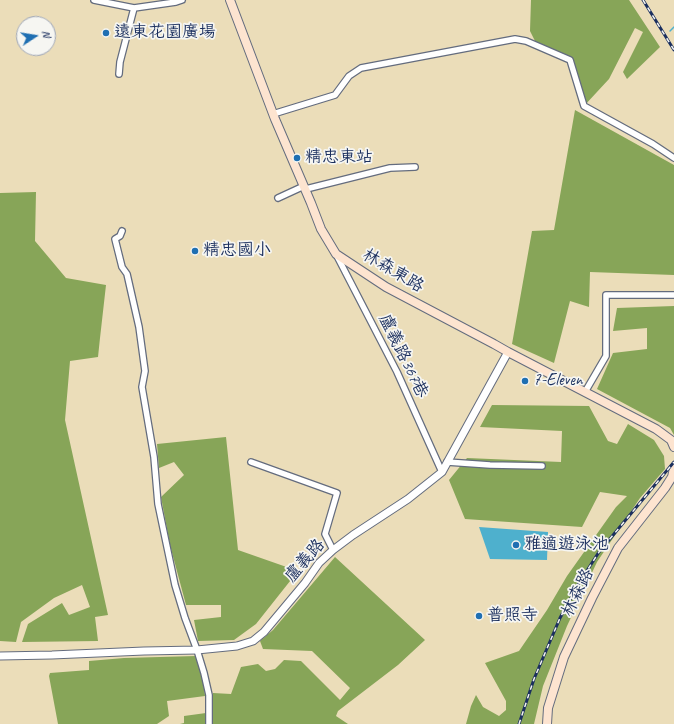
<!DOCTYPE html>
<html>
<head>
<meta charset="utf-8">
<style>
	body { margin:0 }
	#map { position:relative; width:674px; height:724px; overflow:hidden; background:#ebddb9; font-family:Caveat,sans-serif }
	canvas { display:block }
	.north { position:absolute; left:16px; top:16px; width:40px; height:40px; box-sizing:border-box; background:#f6f6f2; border:1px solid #9ea6b7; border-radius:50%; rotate:78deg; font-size:11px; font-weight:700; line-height:16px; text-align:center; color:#1b2f5e }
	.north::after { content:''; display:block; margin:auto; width:14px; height:18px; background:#1f6fb2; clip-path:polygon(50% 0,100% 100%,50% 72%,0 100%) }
</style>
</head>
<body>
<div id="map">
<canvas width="674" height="724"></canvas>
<div class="north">N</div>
</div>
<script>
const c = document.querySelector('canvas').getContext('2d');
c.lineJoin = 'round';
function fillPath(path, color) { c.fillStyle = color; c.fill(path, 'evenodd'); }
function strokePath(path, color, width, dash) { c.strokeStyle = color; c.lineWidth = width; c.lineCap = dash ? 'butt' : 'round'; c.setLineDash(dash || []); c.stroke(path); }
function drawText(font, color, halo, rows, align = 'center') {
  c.font = font + ' Caveat,"LXGW WenKai TC",sans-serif'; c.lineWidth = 3.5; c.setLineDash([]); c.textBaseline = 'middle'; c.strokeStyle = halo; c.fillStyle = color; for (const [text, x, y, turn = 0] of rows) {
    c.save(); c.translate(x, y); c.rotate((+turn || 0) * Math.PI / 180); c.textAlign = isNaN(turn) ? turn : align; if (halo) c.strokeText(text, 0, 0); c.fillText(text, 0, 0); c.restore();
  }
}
const forest = new Path2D(`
	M531 0H629L660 47 627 79 623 72 643 32 635 28 609 79 584 106 570 60 538 47 530 31Z
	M575 110 674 165V275L590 272 589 307 570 301 554 363 512 344 532 231 554 230Z
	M36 192 35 241 66 278 106 285 100 338 98 357 70 361 65 420 108 615 95 617 98 641 22 642 28 624 62 603 69 615 90 607 82 585 54 598 21 622 16 642 0 641V193Z
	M674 306V435L670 428 597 389 613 353 647 349V328L613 331 617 308Z
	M492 405 589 406 608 441 617 444 628 424 654 440 664 456 665 469 640 498 597 562 567 626 543 686 534 724H466L471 706 476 695 483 707 499 716 506 710V701L485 663 519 651 547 610 567 576 616 507 627 496 600 492 582 527 465 519 449 480 467 458 561 462 562 431 480 427Z
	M226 437 238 550 298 571 256 624 234 640 198 641 194 620 221 617V605H186L170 545 161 497 184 475 174 462 159 468 157 444Z
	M335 557 425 640 398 665 338 711 336 716 348 724H211L213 693 231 694 241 667 258 664 266 671 275 669 284 660 301 661 340 700 350 688 312 651 263 649 260 641 273 630Z
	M196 656 204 686 205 696 167 701 169 716 157 724H58L49 676 50 673 89 670V661L124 658Z
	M206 713V724H180L184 723V716Z`);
const water = new Path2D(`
	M479 527 548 532 547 560 490 559Z`);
const stream = new Path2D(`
	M670 31 674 27`);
const minor = new Path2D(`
	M94 0 134 8 176 2 182 0
	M119 74 120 62 134 8
	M273 114 335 95 349 76 361 68 515 39 526 41 570 60 584 106 653 144 674 158
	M306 189 390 168 415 167
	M278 198 304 186
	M122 231 120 236 115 239 122 267 127 274 139 327 145 371 142 387 154 457 158 504 175 585 185 618 197 650 204 673 209 695V724
	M337 256 397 372 442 472
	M585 392 606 356V295H674
	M251 462 337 493 325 534 333 550
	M447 462 490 465 542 466`);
const tertiary = new Path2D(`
	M0 656 52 655 144 651 197 650 237 646 253 641 264 632 305 583 319 563 333 550 353 535 408 499 442 472 508 352`);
const secondary = new Path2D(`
	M230 0 275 119 311 203 321 229 336 254 386 287 494 344 508 352 656 429 671 440 674 447
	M547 724 548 708 564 657 592 598 618 548 665 488 672 477 674 468`);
const rail = new Path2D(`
	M643 0 674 50
	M519 724 534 679 560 618 579 583 599 552 674 462`);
const markers = [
	[106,33,4,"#1f6fb2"],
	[297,158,4,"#1f6fb2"],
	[195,251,4,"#1f6fb2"],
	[525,381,4,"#1f6fb2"],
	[516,545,4,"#1f6fb2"],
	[479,616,4,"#1f6fb2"]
];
const poiNames = [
	["遠東花園廣場",114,33],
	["精忠東站",305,158],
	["精忠國小",203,251],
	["7-Eleven",533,381],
	["雅適遊泳池",524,545],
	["普照寺",487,616]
];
const streetNames = [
	["林森東路",393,271,31],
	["盧義路367巷",403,356,64],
	["盧義路",305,561,-49],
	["林森路",578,593,-64]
];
fillPath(forest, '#87a558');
fillPath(water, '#4eb0cd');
strokePath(stream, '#4eb0cd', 1.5);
strokePath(minor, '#646c7e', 8);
strokePath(tertiary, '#646c7e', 9);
strokePath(secondary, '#646c7e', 10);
strokePath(minor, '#fff', 5.5);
strokePath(tertiary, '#fff', 7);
strokePath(secondary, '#fde4d0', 8);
strokePath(rail, '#1b2f5e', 3);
strokePath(rail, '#f6f6f2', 1.5, [4.5]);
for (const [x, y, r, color] of markers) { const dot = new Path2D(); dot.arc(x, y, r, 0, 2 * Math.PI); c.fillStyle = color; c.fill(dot); strokePath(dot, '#f6f6f2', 1.5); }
drawText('17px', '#1b2f5e', '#f6f6f2', poiNames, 'left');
drawText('17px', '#1b2f5e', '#f6f6f2', streetNames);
</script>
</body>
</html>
